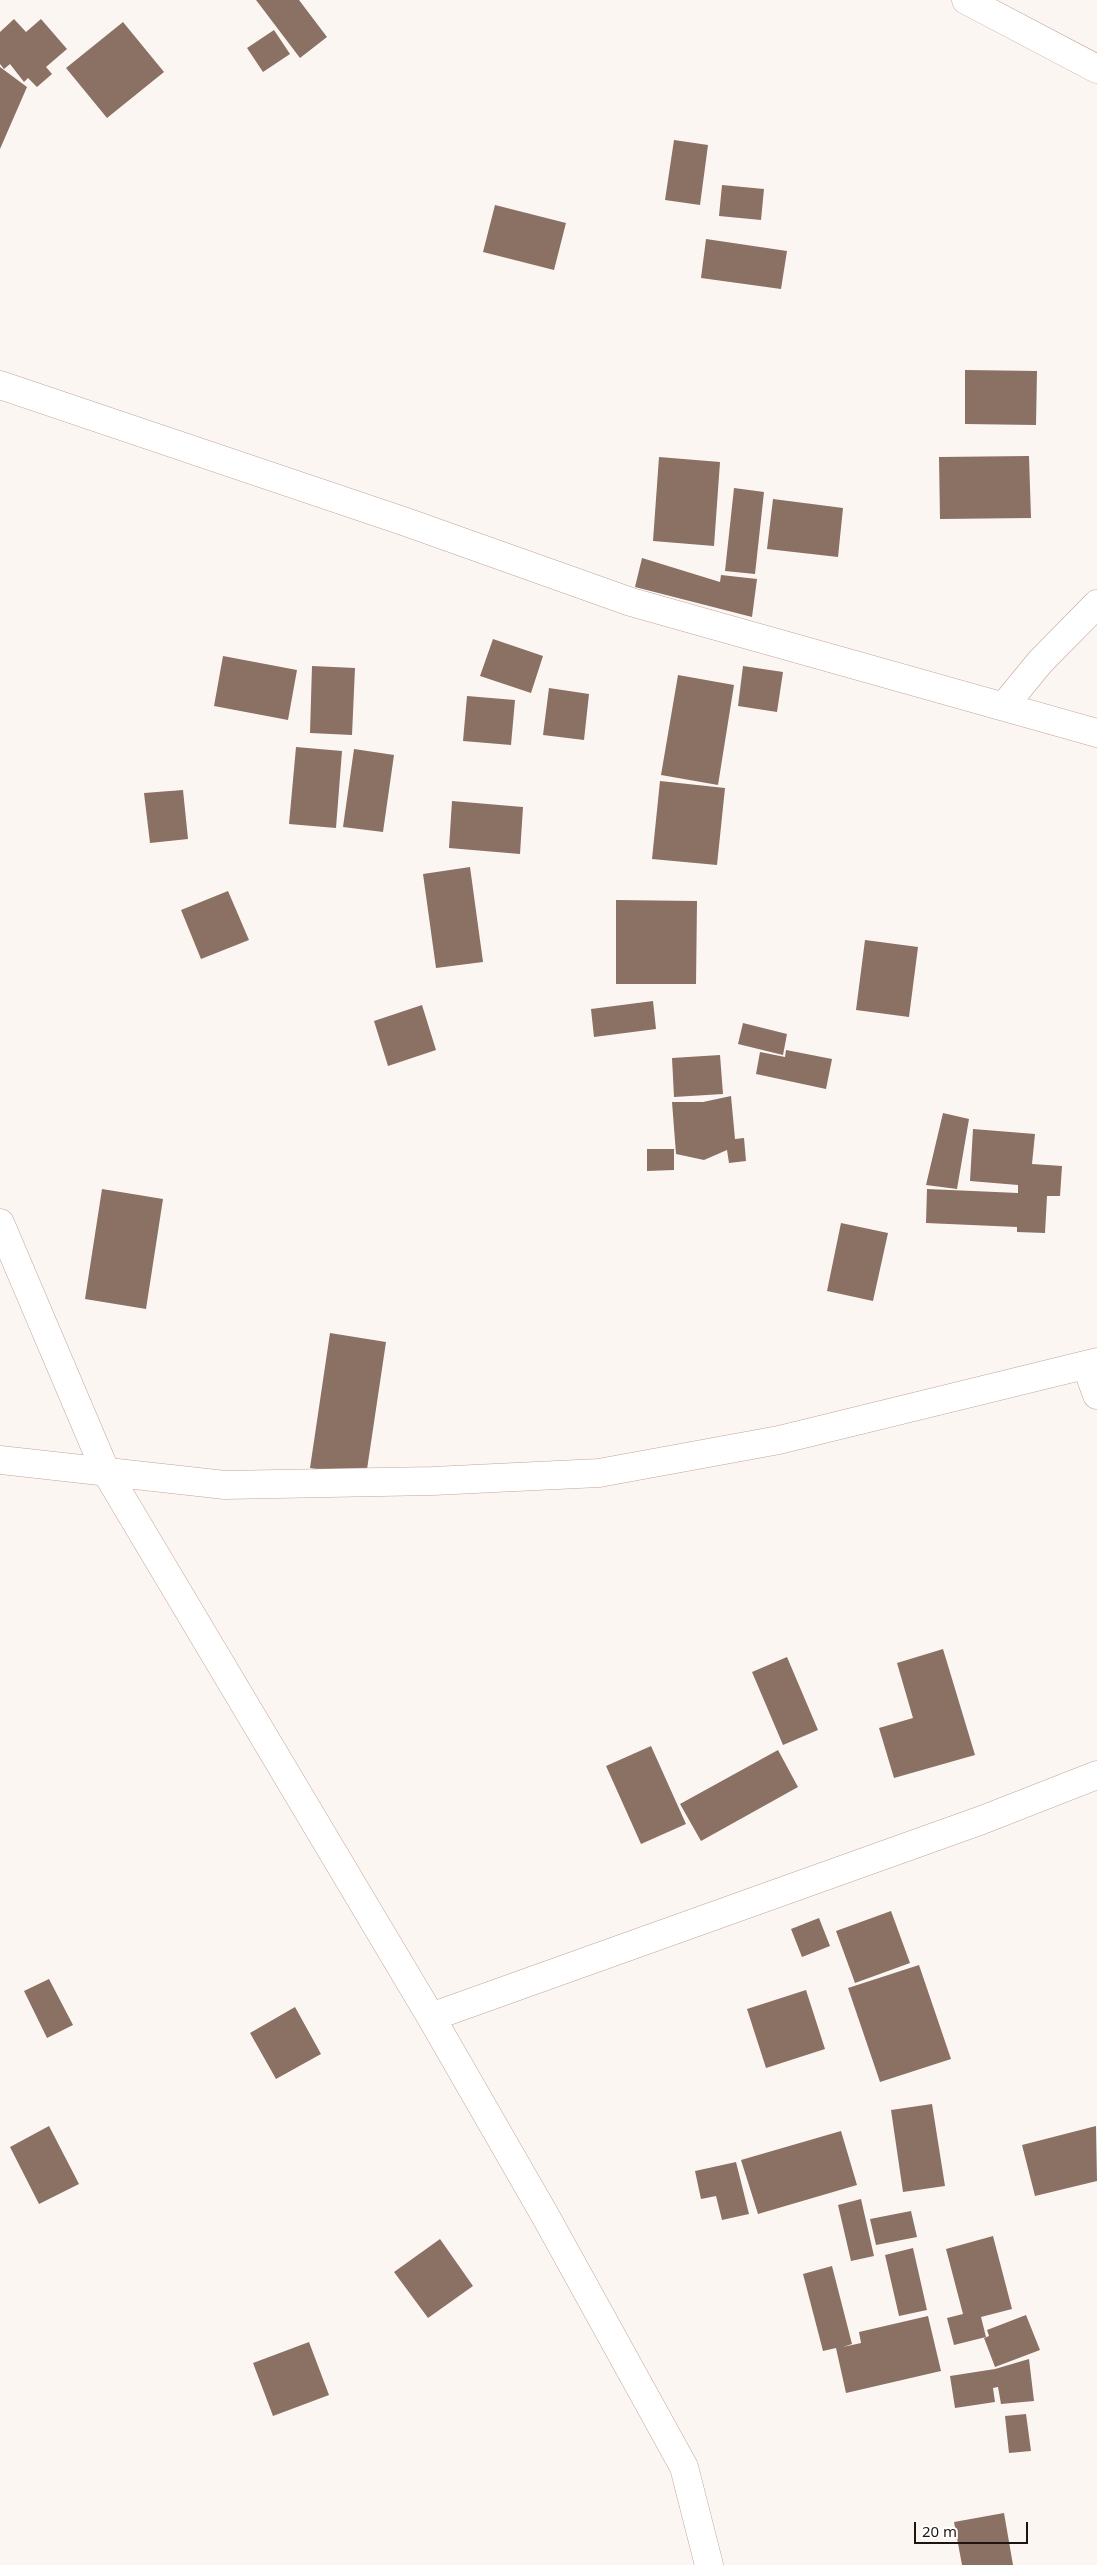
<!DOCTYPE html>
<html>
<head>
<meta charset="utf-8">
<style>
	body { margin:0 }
	#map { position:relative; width:1097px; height:2565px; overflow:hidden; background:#fcf6f3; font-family:"Noto Sans",sans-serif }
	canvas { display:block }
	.scale { position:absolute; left:914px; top:2522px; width:114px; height:22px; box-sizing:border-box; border:2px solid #1f1510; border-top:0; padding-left:6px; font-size:15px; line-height:18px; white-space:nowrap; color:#1f1510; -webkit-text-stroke:4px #fff; paint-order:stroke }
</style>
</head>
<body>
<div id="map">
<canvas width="1097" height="2565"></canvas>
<div class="scale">20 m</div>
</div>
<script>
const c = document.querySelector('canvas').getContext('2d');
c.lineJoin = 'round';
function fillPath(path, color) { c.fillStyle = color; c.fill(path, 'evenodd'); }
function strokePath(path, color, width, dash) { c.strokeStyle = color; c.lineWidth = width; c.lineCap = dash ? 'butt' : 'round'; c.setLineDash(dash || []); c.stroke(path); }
const building = new Path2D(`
	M256 0H299L327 37 300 58Z
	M14 19 26 32 41 19 67 49 46 67 52 74 37 87 28 78 24 82 10 64 4 69 0 64V32Z
	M123 22 164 72 107 118 66 68Z
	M274 30 290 54 263 72 247 48Z
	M0 67 27 87 0 149Z
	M674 140 708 145 700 205 665 200Z
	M722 185 764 189 761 220 719 216Z
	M495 205 566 223 554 270 483 252Z
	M706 239 787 251 781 289 701 278Z
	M965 370 1037 371 1036 425 965 424Z
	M1029 456 1031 518 940 519 939 457Z
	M659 457 720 462 714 546 653 541Z
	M734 488 764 492 755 574 725 571Z
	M773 499 843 508 838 557 767 549Z
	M642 558 720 582 721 575 757 579 752 617 635 587Z
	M493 639 543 656 531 693 480 676Z
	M223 656 297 670 288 720 214 706Z
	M312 666 355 668 352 735 310 733Z
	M743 666 783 672 777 712 738 706Z
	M678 675 734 685 718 785 661 775Z
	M549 688 589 694 584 740 543 735Z
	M467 696 515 700 511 745 463 741Z
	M296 747 342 751 336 828 289 824Z
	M354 749 394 755 383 832 343 827Z
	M660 781 725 788 717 865 652 859Z
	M183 790 188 839 150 843 144 793Z
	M452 801 523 807 520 854 449 848Z
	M470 867 483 962 436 968 423 874Z
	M228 891 249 940 201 959 181 910Z
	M616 900 697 901 696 984H616Z
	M865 940 918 947 909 1017 856 1010Z
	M653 1001 656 1029 594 1037 591 1009Z
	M422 1005 436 1050 388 1066 374 1021Z
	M743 1023 787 1034 783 1055 738 1044Z
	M786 1050 832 1059 826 1089 756 1074 760 1052 785 1057Z
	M720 1055 723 1094 674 1097 672 1058Z
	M731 1096 735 1139 744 1138 746 1161 729 1163 727 1150 704 1160 676 1154 672 1102H703Z
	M943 1113 969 1119 957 1189 926 1185Z
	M973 1129 1035 1134 1032 1164 1062 1166 1060 1196H1047L1045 1233 1017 1232V1227L926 1223 927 1189 1018 1193V1185L970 1181Z
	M647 1149H674V1170L647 1171Z
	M102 1189 163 1199 146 1309 85 1299Z
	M841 1223 888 1233 873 1301 827 1291Z
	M330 1333 386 1342 366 1476 310 1468Z
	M943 1649 975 1755 894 1778 879 1728 913 1718 897 1663Z
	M787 1657 818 1730 783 1745 752 1672Z
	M651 1746 686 1824 641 1844 606 1766Z
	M778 1750 798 1787 701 1841 680 1804Z
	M891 1911 910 1963 855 1983 836 1931Z
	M819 1918 830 1946 802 1957 791 1929Z
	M919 1965 951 2059 880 2082 848 1988Z
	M49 1979 73 2025 47 2038 24 1991Z
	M806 1990 825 2049 766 2068 747 2009Z
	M295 2007 321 2054 276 2079 250 2033Z
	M932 2104 945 2186 903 2192 891 2110Z
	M49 2126 79 2184 39 2204 10 2147Z
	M1096 2126 1097 2181 1035 2196 1022 2145Z
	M841 2131 857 2185 758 2214 741 2160Z
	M736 2162 749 2214 722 2220 716 2196 701 2199 695 2171Z
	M861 2199 874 2256 851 2261 838 2205Z
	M911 2211 917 2237 876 2245 870 2219Z
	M993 2236 1012 2309 981 2317 986 2337 954 2345 947 2318 963 2314 946 2249Z
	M440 2239 473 2286 428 2318 394 2272Z
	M913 2248 927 2310 899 2316 885 2255Z
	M832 2266 852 2344 843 2347 861 2343 859 2332 928 2316 941 2371 846 2393 836 2348 823 2351 803 2274Z
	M1026 2315 1040 2350 995 2367 984 2338 989 2336 987 2330Z
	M309 2342 329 2395 273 2416 253 2363Z
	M1029 2359 1034 2401 1001 2404 998 2387 993 2388 995 2402 955 2408 950 2376 995 2369Z
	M1026 2414 1031 2451 1009 2453 1005 2416Z
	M1004 2513 1013 2565H962L954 2522Z`);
const street = new Path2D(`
	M966 0 1097 69
	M0 385 406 522 631 602 1097 733
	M1004 706 1040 662 1097 604
	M0 1223 105 1470 431 2017 546 2217 684 2467 709 2565
	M1086 1365 1097 1395
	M0 1460 225 1485 433 1481 599 1473 779 1440 1097 1362
	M431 2017 982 1820 1097 1775`);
fillPath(building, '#8b7064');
strokePath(street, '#c2a598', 29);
strokePath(street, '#fff', 28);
</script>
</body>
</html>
